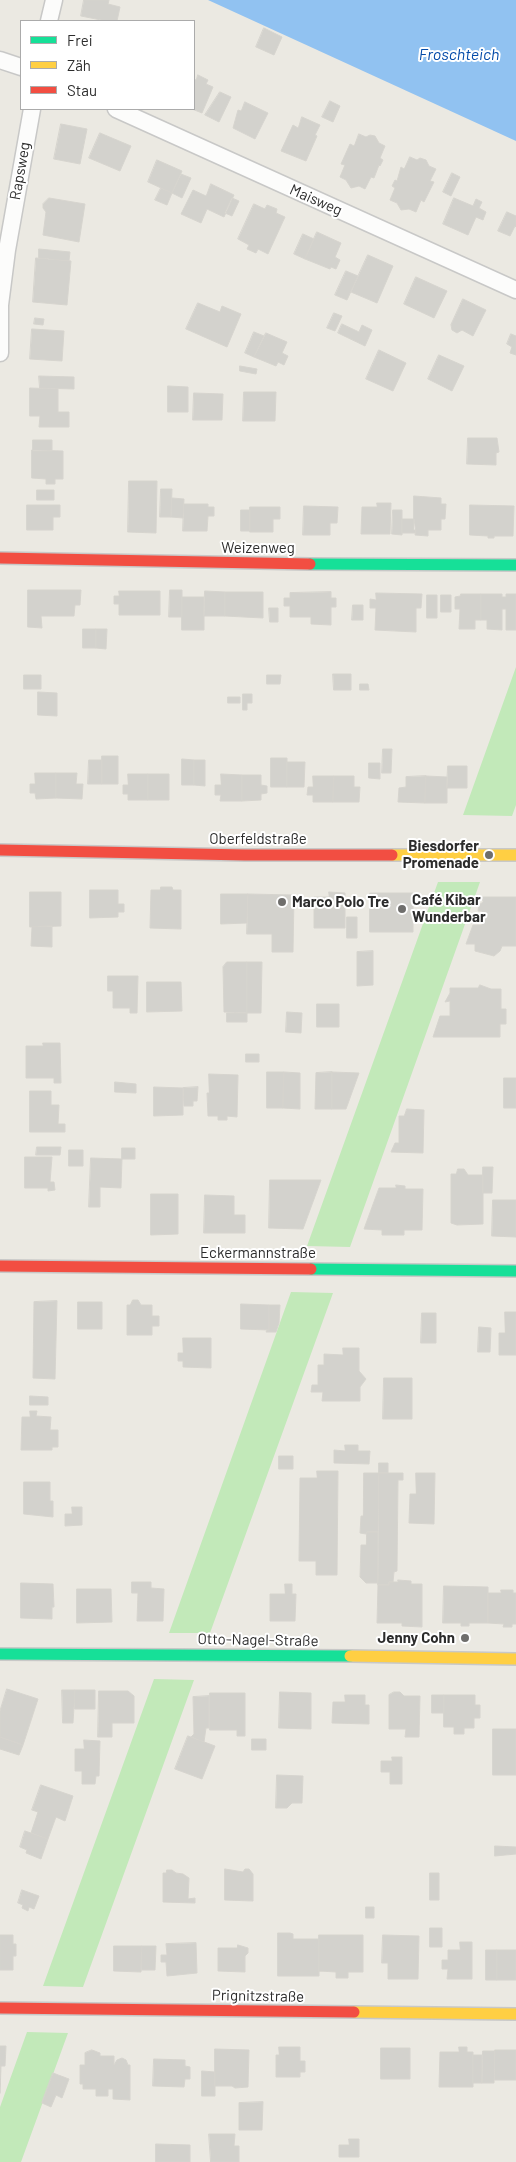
<!DOCTYPE html>
<html>
<head>
<meta charset="utf-8">
<style>
	body { margin:0 }
	#map { position:relative; width:516px; height:2162px; overflow:hidden; background:#ebe9e2; font-family:Barlow,sans-serif }
	canvas { display:block }
	.legend { position:absolute; left:20px; top:20px; width:175px; height:90px; box-sizing:border-box; background:#fff; border:1px solid #ababab; margin:0; padding:6px 9px; list-style:none; font-size:15px; color:#2c2c2c }
	.legend li { display:flex; align-items:center; gap:10px; height:25px }
	.legend b { width:25px; border:1px solid #ababab }
</style>
</head>
<body>
<div id="map">
<canvas width="516" height="2162"></canvas>
<ul class="legend">
<li><b style="height:6px;background:#16e098"></b>Frei</li>
<li><b style="height:6px;background:#ffcf43"></b>Zäh</li>
<li><b style="height:6px;background:#f24e42"></b>Stau</li>
</ul>
</div>
<script>
const c = document.querySelector('canvas').getContext('2d');
c.lineJoin = 'round';
function fillPath(path, color) { c.fillStyle = color; c.fill(path, 'evenodd'); }
function strokePath(path, color, width, dash) { c.strokeStyle = color; c.lineWidth = width; c.lineCap = dash ? 'butt' : 'round'; c.setLineDash(dash || []); c.stroke(path); }
function drawText(font, color, halo, rows, align = 'center') {
  c.font = font + ' Barlow,sans-serif'; c.lineWidth = 4; c.setLineDash([]); c.textBaseline = 'middle'; c.strokeStyle = halo; c.fillStyle = color; for (const [text, x, y, turn = 0] of rows) {
    c.save(); c.translate(x, y); c.rotate((+turn || 0) * Math.PI / 180); c.textAlign = isNaN(turn) ? turn : align; if (halo) c.strokeText(text, 0, 0); c.fillText(text, 0, 0); c.restore();
  }
}
const green = new Path2D(`
	M516 667V805L512 816 463 815Z
	M438 882H480L350 1247 307 1246Z
	M291 1292 333 1293 210 1633H169Z
	M154 1679 194 1680 83 1987 43 1986Z
	M27 2032 68 2033 21 2162H0V2107Z`);
const water = new Path2D(`
	M208 0H516V141Z`);
const building = new Path2D(`
	M84 0H109L108 4 120 7 117 21H106L81 16Z
	M264 28 282 37 274 55 256 47Z
	M198 75 208 80 206 84 213 87 202 113 192 109H194V79L196 80Z
	M220 92 231 97 219 122 205 115Z
	M330 101 340 106 333 122 322 117Z
	M245 102 268 113 255 139 233 128 238 110 241 111Z
	M302 117 320 125 315 135 317 136 306 161 281 151 293 125 298 128Z
	M61 124 87 129 80 164 54 159Z
	M100 133 131 146 120 171 89 158Z
	M359 134 366 137 370 135 375 136 379 143 385 146 380 158 383 160 380 166 379 165 374 178 371 177 365 189 359 186 351 188 346 180 340 177 345 165 341 164 350 144 354 146Z
	M410 157 417 160 420 158 426 160 429 166 436 169 430 181 434 182 424 202 421 200 416 212 409 209 401 210 397 203 390 200 395 188 392 186 395 180 397 181 401 167 404 169Z
	M157 160 182 171 172 193 148 182Z
	M452 173 460 177 451 196 443 192Z
	M181 174 191 178 182 198 172 193Z
	M211 184 234 195 224 217 207 209 201 223 181 214 193 190 206 196Z
	M161 188 172 193 167 205 155 200Z
	M49 198 85 204 79 242 43 235 46 212 43 208V204Z
	M232 198 239 201 232 216 225 213Z
	M454 198 473 206 476 199 482 202 479 208 486 212 483 220 476 217 468 235 443 224Z
	M254 204 265 209 267 205 277 209 276 213 285 217 268 254 258 249 256 253 247 249 249 245 238 239Z
	M507 212 516 216V227L515 226 510 236 498 231Z
	M317 232 341 243 335 257 340 260 336 269 331 267 330 269 305 259Z
	M303 234 314 239 305 259 294 254Z
	M39 249 70 252 69 261 39 258Z
	M368 255 393 266 377 303 351 292Z
	M36 258 71 261 67 305 33 302Z
	M346 271 358 276 347 300 335 295Z
	M416 277 447 291 434 318 404 304Z
	M463 299 486 310 473 336 462 330 457 333 452 330 451 325Z
	M198 303 220 312 222 306 241 314 227 347 186 329Z
	M334 313 342 316 335 331 327 328Z
	M35 318 44 319 43 325 34 324Z
	M342 324 359 332 362 325 372 330 365 346 338 333Z
	M32 329 64 331 62 361 30 359Z
	M254 332 264 336 254 357 245 353Z
	M266 333 287 342 282 353 288 356 284 365 278 362 276 366 254 357Z
	M511 334 516 336V355L510 353 512 347 507 344Z
	M379 350 406 363 393 391 366 379Z
	M439 355 464 366 452 391 428 379Z
	M240 366 257 369 256 374 240 371Z
	M39 376 74 377V389L40 388Z
	M168 386 188 387V412H168Z
	M30 388 58 389V412H69V427H39L40 416H30Z
	M244 392H276L275 421H243Z
	M194 393 223 394 222 420H193Z
	M468 438H497L499 452 496 453V465L467 464Z
	M33 440H52V451H33Z
	M32 450 63 451V479H55V484H46V479L32 478Z
	M129 481H157L156 533 128 532Z
	M161 489H172L171 517H160Z
	M37 490H54V500H37Z
	M414 496 441 498V504H446L445 519H441V530H428V536L415 535 416 530H414Z
	M172 498 184 499 183 518 171 517Z
	M377 503H391L390 534H361L362 507H377Z
	M184 504H208V507H214V516H208L207 531H183Z
	M27 505H60V517H53V530H27Z
	M470 505 514 506 513 536H494V538H488V536L470 535Z
	M304 506 338 507 337 523H330V535H303Z
	M250 507H280V519H273V532H250Z
	M241 510H250V531H241Z
	M393 510H402V535L392 534Z
	M402 519H414L416 533H402Z
	M28 590H81L80 605H75L74 616H41L42 628 28 627Z
	M170 590H182V617H169Z
	M119 591H160V615H119V604H114V596H119Z
	M205 591 225 592V616H204Z
	M225 592H263V618L225 616Z
	M331 592V598H336V607H331V625L311 624V617H290V606H284V598H290V593Z
	M376 593 422 594 421 608H416V632L375 630 376 608H370V599L376 600Z
	M461 594H481V620H475V629H459L460 609H455V597L460 596Z
	M481 594H502V597H506V594H516V630H506V609H502V630L487 629V620H481Z
	M427 595H437V618H427Z
	M441 595H451V612H441Z
	M182 597H204V630H182Z
	M353 605H363V620H352Z
	M269 608H278V622H270Z
	M83 629H96V648H83Z
	M96 629H107L106 649 96 648Z
	M333 674H351V690H334Z
	M24 675H41V689H24Z
	M267 675H281L280 684H267Z
	M360 684H368L369 690H360Z
	M38 692 57 693V716L38 715Z
	M243 694H252V703H247V710H243Z
	M228 697H240V703H228Z
	M383 749H392L391 773H382Z
	M102 756H118V784H102Z
	M271 758H287V787H271Z
	M182 759 194 760V785H182Z
	M89 760H102V784H88Z
	M194 760H205V786L194 785Z
	M287 762H305L304 787H287Z
	M369 763H380V779L369 778Z
	M448 766H467V788H447Z
	M35 773H56V798L36 799 35 793H30V784H35Z
	M56 773H77L76 784H83L82 799 56 798Z
	M128 774H148V800H128V794H123V785H128Z
	M148 774H169V800H148Z
	M221 774 242 775V801H220L221 795H215V785H221Z
	M242 775H261V785L267 786V793L261 794V800L242 801Z
	M313 776H334L333 802H313V795H307L308 787H313Z
	M334 776H354V787H360L359 802H333Z
	M426 776 447 777V803H425Z
	M426 776 425 803 398 802 399 788 406 787V777Z
	M161 887H172L173 890H181V929L150 928 151 890H160Z
	M90 890H118V904H124V912H118V917L90 918Z
	M30 892H61V926L30 927Z
	M329 892 345 893V928H314V897H329Z
	M370 893H413V932H370Z
	M221 894H248L247 923 221 924Z
	M248 894 294 895 293 952H272V934H247Z
	M482 897H516V946H502L500 951 494 956 475 951V944H466L473 925H482V911H478L479 905 483 902Z
	M347 917H357V938H347Z
	M52 926V947L31 946 32 927Z
	M373 951V985L357 986V952Z
	M227 962H247V1013L224 1012 223 967Z
	M247 962H262L261 1013H247Z
	M108 976H138L137 1013H130V1008H113V991H108Z
	M147 982H181L182 1011 147 1012Z
	M480 985 491 989H501V1009H506V1024H500V1037H433L440 1016H450V1001L445 1002 450 993V988H478Z
	M317 1004H339V1027H317Z
	M287 1012 302 1013 301 1033 286 1032Z
	M227 1013H247V1022H227Z
	M43 1043H60L61 1083H54V1078H26V1046H43Z
	M246 1054H259V1062H246Z
	M267 1072H284L283 1108H267Z
	M284 1072 300 1073V1109L283 1108Z
	M332 1072V1109H315L316 1073Z
	M332 1072 359 1073 346 1109H332Z
	M209 1074 238 1075 237 1117 227 1116V1120H218V1116H208L207 1093H209Z
	M504 1078H516V1108H504Z
	M115 1082 136 1084V1093L115 1092Z
	M154 1087 183 1088V1115L154 1116Z
	M198 1087 197 1101H193V1106H184L183 1088Z
	M30 1091H51V1105H59L58 1124H65V1132H30Z
	M407 1109 424 1110 423 1153 391 1152 395 1143H399V1116H404Z
	M37 1147H61L60 1155H36Z
	M122 1148H135V1159H122Z
	M69 1150H83V1166H69Z
	M25 1157H52L50 1182H54L55 1190 48 1191V1188H25Z
	M91 1158 122 1159 121 1188 100 1187V1207H89Z
	M483 1167H493L492 1193H483Z
	M458 1169H464L468 1175H483V1224L457 1225 451 1223V1174H456Z
	M270 1180H321L303 1229 269 1228Z
	M396 1185 405 1186V1189H423L422 1230H404V1235H382V1230L364 1229 379 1188H396Z
	M151 1194H178V1234L151 1235Z
	M205 1195 234 1196V1215H245V1233H204Z
	M493 1200H516V1237L492 1236Z
	M133 1300H138L141 1305H152V1316H159V1326H152V1335H127V1305H130Z
	M57 1301 55 1379 33 1378 34 1302Z
	M78 1302H102V1329H78Z
	M241 1304 269 1305V1330L241 1329Z
	M269 1305H280L279 1323 276 1332H266L267 1330H269Z
	M505 1312H516V1355H499V1333H505Z
	M422 1313H436V1343H421Z
	M479 1327 491 1328 490 1352H478Z
	M183 1338H211V1368L183 1367V1361H178V1353H183Z
	M343 1348H359V1371L366 1379 360 1387V1401H322L323 1392H311L312 1385H318V1365H324V1354L343 1355Z
	M384 1378H412V1419H383Z
	M30 1396 48 1397V1405H30Z
	M30 1411H37L36 1416 51 1417 50 1430H58V1447H52V1450H21L22 1417H30Z
	M345 1445H358V1451H370L369 1464 334 1463V1450L345 1451Z
	M279 1456H293V1469H279Z
	M379 1463H388V1473H379Z
	M317 1471H338L337 1575H316V1561H299L300 1478H317Z
	M364 1473H379L378 1532H367L366 1534 360 1533 361 1516H363Z
	M379 1473H403V1480H398L397 1571 394 1572 393 1582H389V1585H378Z
	M416 1473H435L434 1524 409 1523 410 1494H416Z
	M24 1482H50V1501H53V1517L24 1514Z
	M72 1507H82V1525L65 1526V1514H72Z
	M367 1532H378V1583H366L360 1577 361 1545H366Z
	M398 1580 411 1581V1584H422V1627L402 1626V1623H377L378 1585H389V1582H398Z
	M132 1582H151V1588L164 1589 163 1621H137L138 1593H132Z
	M21 1583 53 1584 54 1607H52V1619L21 1618Z
	M285 1584H292V1594H296L295 1621H270V1594H285Z
	M444 1586 488 1587V1623H469V1626H461V1623H443Z
	M77 1589H111L112 1622 77 1623Z
	M501 1590H513V1593H516V1624H512V1627H503L504 1624 488 1623V1593H501Z
	M7 1689 38 1699 23 1745 0 1737V1711Z
	M62 1690H75L73 1723H63Z
	M75 1690H95V1709H75Z
	M99 1691H128L134 1696V1723H112V1737H98Z
	M280 1692 311 1693V1729L279 1728Z
	M394 1692H400L404 1696H420L419 1737H405L406 1729H389V1695Z
	M210 1693H245V1736H237V1730H210Z
	M345 1695H365V1705H369V1724L332 1723 333 1702H345Z
	M432 1695H444V1713H432Z
	M444 1695H475V1705H480V1718H474V1728H464V1734H454V1727H444Z
	M209 1696V1728H206L204 1742 191 1737 194 1734 193 1697Z
	M493 1729H516V1775H493Z
	M188 1736 215 1746 202 1779 175 1769Z
	M0 1737 23 1745 19 1755 0 1749Z
	M252 1739H266V1750H252Z
	M84 1740 100 1741 99 1776H96L95 1784H82V1771H75V1749H84Z
	M392 1757H402V1784H390V1772H381V1761H392Z
	M277 1775 303 1776 302 1803H292L287 1808H276Z
	M41 1785 73 1796 65 1821 56 1817 48 1839 31 1833 38 1812 32 1810Z
	M25 1831 48 1839 41 1859 26 1853 27 1850 20 1847Z
	M495 1846 516 1847V1854L495 1856Z
	M225 1869 243 1872 245 1869H249L253 1874V1901L225 1900Z
	M167 1870H172L176 1873 183 1874 189 1878 188 1899 195 1898V1903L163 1902V1873H166Z
	M430 1873H439V1900H430Z
	M22 1890 39 1896 34 1909 29 1907 28 1911 22 1908 23 1905 18 1903Z
	M366 1907H374V1918H366Z
	M430 1928H442V1947H430Z
	M278 1933H290L293 1934V1939H319V1976H278Z
	M0 1935H13V1944H16V1956H13V1970H0Z
	M319 1935H363V1972H348V1978H336V1972L319 1971Z
	M383 1935 419 1936 418 1979H388V1963H382Z
	M460 1942H472V1979H447L448 1969H442V1960H448V1950H460Z
	M196 1943 197 1973 167 1976 166 1962H161V1955H167L166 1944Z
	M238 1945 248 1948V1953L245 1956V1972L218 1971V1948H237Z
	M114 1946H142L141 1972 114 1971Z
	M142 1946H156L155 1970H141Z
	M486 1950H497V1980H486Z
	M497 1950H516V1980H497Z
	M0 2046H6L5 2066H1L0 2093Z
	M279 2047H300V2061H305V2072H300V2077H276V2055H279Z
	M459 2047H467V2052H473V2087H439L440 2052H459Z
	M381 2048H410V2079H381Z
	M215 2049 249 2050 248 2087 235 2088 232 2086H215Z
	M92 2050 100 2053V2056H114V2065L117 2060 122 2058 126 2060 128 2065H130V2100L113 2099V2089H108V2096H96V2089H83V2084H80V2065H85V2053Z
	M495 2050H516V2080H495Z
	M483 2051H495L494 2083H482Z
	M473 2055H482V2083H473Z
	M154 2059 185 2060V2066L190 2067V2079H185L184 2087 153 2086Z
	M202 2071 215 2072V2096H202Z
	M53 2073 69 2079 62 2098 56 2095 51 2107 42 2103Z
	M263 2102 262 2130H239V2103Z
	M209 2134H235L234 2146H239V2162H211Z
	M349 2139H359V2157H339V2145H349Z
	M156 2144 190 2145V2162H156Z`);
const street = new Path2D(`
	M49 21 54 0
	M0 60 21 67
	M116 109 516 290
	M0 353V305L7 250 32 109`);
const fast = new Path2D(`
	M310 564 516 565
	M311 1269 516 1271
	M0 1654 350 1656`);
const slow = new Path2D(`
	M392 855H516
	M350 1656 516 1659
	M354 2012 516 2014`);
const jam = new Path2D(`
	M0 558 310 564
	M0 850 245 855H392
	M0 1266 311 1269
	M0 2008 354 2012`);
const markers = [
	[489,855,5,"#6f6e6c"],
	[282,902,5,"#6f6e6c"],
	[402,909,5,"#6f6e6c"],
	[465,1638,5,"#6f6e6c"]
];
const streetNames = [
	["Rapsweg",20,171,-80],
	["Maisweg",316,200,24],
	["Weizenweg",258,548],
	["Oberfeldstraße",258,839],
	["Eckermannstraße",258,1253],
	["Otto-Nagel-Straße",258,1640,1],
	["Prignitzstraße",258,1996,1]
];
const poiNames = [
	["Biesdorfer",479,846],
	["Promenade",479,863],
	["Café Kibar",412,900,"left"],
	["Wunderbar",412,917,"left"],
	["Marco Polo Tre",292,902,"left"],
	["Jenny Cohn",455,1638]
];
const waterNames = [
	["Froschteich",459,55]
];
fillPath(green, '#c2e9b9');
fillPath(water, '#91c2f1');
fillPath(building, '#d3d2cd');
strokePath(building, '#d6d4ce', 1);
strokePath(street, '#c8c8c7', 19);
strokePath(fast, '#c8c8c7', 14);
strokePath(slow, '#c8c8c7', 14);
strokePath(jam, '#c8c8c7', 14);
strokePath(street, '#fcfcfb', 16);
strokePath(fast, '#16e098', 11);
strokePath(slow, '#ffcf43', 11);
strokePath(jam, '#f24e42', 11);
for (const [x, y, r, color] of markers) { const dot = new Path2D(); dot.arc(x, y, r, 0, 2 * Math.PI); c.fillStyle = color; c.fill(dot); strokePath(dot, '#fff', 2); }
drawText('15px', '#2c2c2c', '#fff', streetNames);
drawText('bold 15px', '#2c2c2c', '#fff', poiNames, 'right');
drawText('italic 16px', '#044ba9', '#fff', waterNames);
</script>
</body>
</html>
